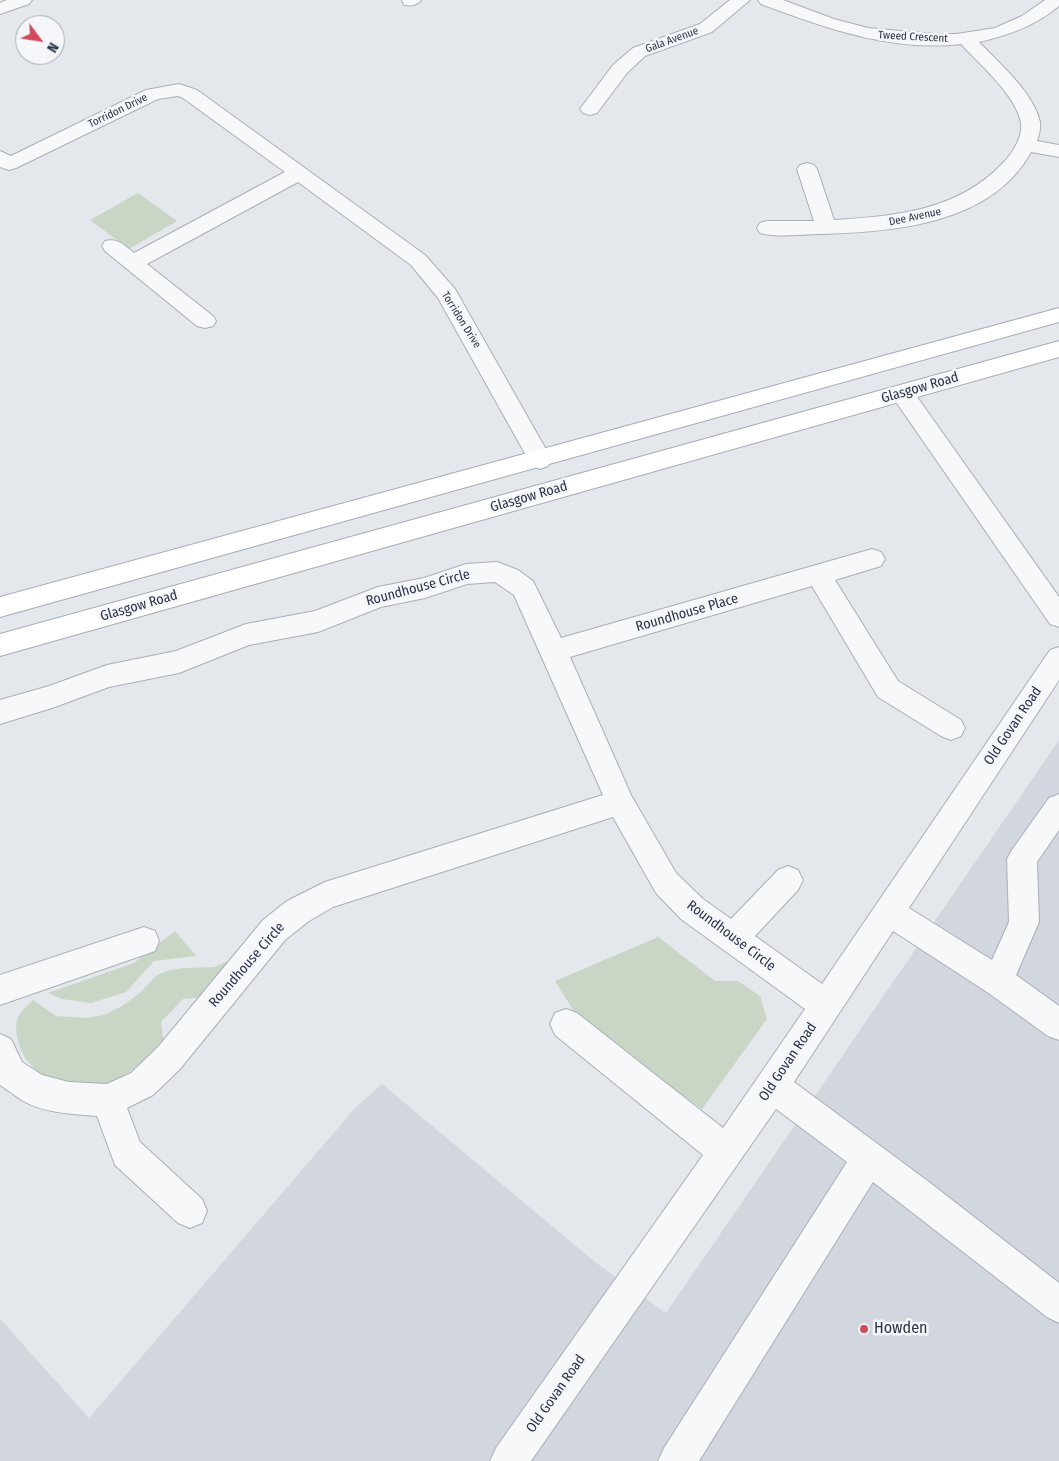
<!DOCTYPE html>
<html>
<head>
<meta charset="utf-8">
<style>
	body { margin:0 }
	#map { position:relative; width:1059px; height:1461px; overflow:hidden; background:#e4e7ec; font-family:"Fira Sans Condensed",sans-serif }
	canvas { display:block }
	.north { position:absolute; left:15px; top:15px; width:50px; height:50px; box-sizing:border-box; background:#f4f6f9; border:1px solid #a4a8b1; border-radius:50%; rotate:121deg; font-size:14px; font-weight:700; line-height:20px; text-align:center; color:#2b3445 }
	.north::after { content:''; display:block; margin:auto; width:18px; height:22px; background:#d1495b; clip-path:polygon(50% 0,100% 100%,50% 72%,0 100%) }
</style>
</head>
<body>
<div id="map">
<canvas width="1059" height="1461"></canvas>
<div class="north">N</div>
</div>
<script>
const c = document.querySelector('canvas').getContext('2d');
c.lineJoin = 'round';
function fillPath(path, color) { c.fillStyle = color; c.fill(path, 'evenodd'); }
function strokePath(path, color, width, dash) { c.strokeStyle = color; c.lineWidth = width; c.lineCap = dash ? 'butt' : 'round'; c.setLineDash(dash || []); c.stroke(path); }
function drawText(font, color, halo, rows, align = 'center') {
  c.font = font + ' "Fira Sans Condensed",sans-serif'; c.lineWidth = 5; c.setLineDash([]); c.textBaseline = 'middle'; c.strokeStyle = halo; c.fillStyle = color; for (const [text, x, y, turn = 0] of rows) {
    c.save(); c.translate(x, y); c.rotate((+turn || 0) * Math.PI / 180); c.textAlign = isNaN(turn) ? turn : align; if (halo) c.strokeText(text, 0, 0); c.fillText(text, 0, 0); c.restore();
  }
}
const built = new Path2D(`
	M1059 740V1461H0V1319L89 1418 357 1106 382 1084 595 1262 666 1313Z`);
const green = new Path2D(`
	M138 193 177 221 129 249 90 220Z
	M175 931 196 956 154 961 126 992 91 1003 62 999 48 993 134 963Z
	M657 936 715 981H738L760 996 767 1019 702 1109 580 1021 555 981 656 938Z
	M231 960 204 997 183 999 161 1022 164 1044C144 1060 119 1085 92 1086 62 1088 28 1075 19 1044 17 1037 15 1028 17 1021 18 1013 27 1006 33 1000L56 1016 86 1018 104 1015 122 1006 140 993 157 975 170 970 185 968 214 967Z`);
const minor = new Path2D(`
	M7 0H32L29 4 0 14V3Z
	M402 0H421C416 6 411 6 404 5Z
	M730 0H750L712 32 645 56 627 73 597 113 590 115 583 113 580 109 613 65 633 48 700 24Z
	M758 0H783L834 19 868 28 934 34H957L995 28 1022 16 1045 0H1059V6C1035 26 1009 35 979 42 999 63 1034 93 1040 122 1041 128 1039 135 1037 141L1059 145V157L1031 152C992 224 894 232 821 234 801 234 779 238 760 233L757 228 760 223 767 221H814L797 169 800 165 807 163 814 165 817 169 834 220C896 216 958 211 1003 163 1012 154 1023 137 1021 123 1016 95 980 65 961 44 891 52 825 28 761 4Z
	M179 84 197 90 425 255 455 289 552 460 548 466 540 469 532 466 438 298 411 265 298 182 147 264 213 316 216 321 213 326 205 328 197 326 105 251 102 246 105 241C118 238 124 245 134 253L285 172 183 98 178 96 158 99 16 168 9 170 0 167V151L11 156 146 90Z
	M902 385 910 387 1059 597V627L1050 624 894 399 891 393 894 387Z
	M872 549 881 552 885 559 881 566 835 580 898 681 961 720 965 728 961 736 951 740 941 736 878 697 812 586 570 657 631 795 676 873 703 899 731 919 778 870 788 866 798 870 803 880 798 890 755 936 822 984 1050 650 1059 647V680L909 908 992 960 1009 922 1007 859 1012 850 1049 798 1059 794V830L1037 862 1039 922 1016 975 1059 1006V1040L1048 1036 987 992 893 931 794 1082 929 1182 1059 1283V1323L1047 1317 873 1182 699 1461H658L664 1448 847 1162 776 1109 531 1461H490L496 1448 703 1155 555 1035 550 1024 555 1013 566 1009 577 1013 723 1128 805 1009 681 919 656 893 613 817 333 907 309 921 285 940 180 1069 153 1095 127 1108 140 1142 202 1199 207 1211 202 1223 190 1228 178 1223 115 1165 97 1116C73 1114 44 1113 23 1101 15 1096 8 1090 0 1085V1034L11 1039 22 1062 42 1075 69 1082 107 1084 131 1073 158 1047 263 920 287 901 325 882 603 795 514 595 495 582 467 584 425 598 381 607 318 632 249 645 179 673 109 687 52 708 0 724V700L49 686 107 665 176 651 246 624 315 611 378 587 424 578 466 564 497 562 518 570 533 581 561 638Z
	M144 927 155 931 159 941 155 951 0 1005V975Z`);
const major = new Path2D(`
	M1059 308V322L0 617V597Z
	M1059 341V357L0 656V634Z`);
const markers = [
	[864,1329,5,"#d1495b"]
];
const farStreetnames = [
	["Tweed Crescent",913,37,3],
	["Gala Avenue",672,40,-20],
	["Torridon Drive",118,111,-26],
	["Dee Avenue",915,217,-12],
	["Torridon Drive",461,320,58]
];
const streetNames = [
	["Glasgow Road",920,388,-16],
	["Glasgow Road",529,497,-16],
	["Roundhouse Circle",418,588,-15],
	["Glasgow Road",139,606,-16],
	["Roundhouse Place",687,613,-16],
	["Old Govan Road",1013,726,-56],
	["Roundhouse Circle",731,936,37],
	["Roundhouse Circle",247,965,-49],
	["Old Govan Road",788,1062,-56],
	["Old Govan Road",556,1394,-55]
];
const nearPoinames = [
	["Howden",874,1329]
];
fillPath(built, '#d2d6de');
fillPath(green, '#c9d6c5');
strokePath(minor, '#a9aeb7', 2);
strokePath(major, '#a3abb8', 2);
fillPath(minor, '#f7f8fa');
fillPath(major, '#fff');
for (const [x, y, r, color] of markers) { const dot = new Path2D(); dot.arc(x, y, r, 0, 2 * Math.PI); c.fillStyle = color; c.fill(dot); strokePath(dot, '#f4f6f9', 2); }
drawText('11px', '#2b3445', '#f4f6f9', farStreetnames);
drawText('14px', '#2b3445', '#f4f6f9', streetNames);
drawText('16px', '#2b3445', '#f4f6f9', nearPoinames, 'left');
</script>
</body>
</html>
